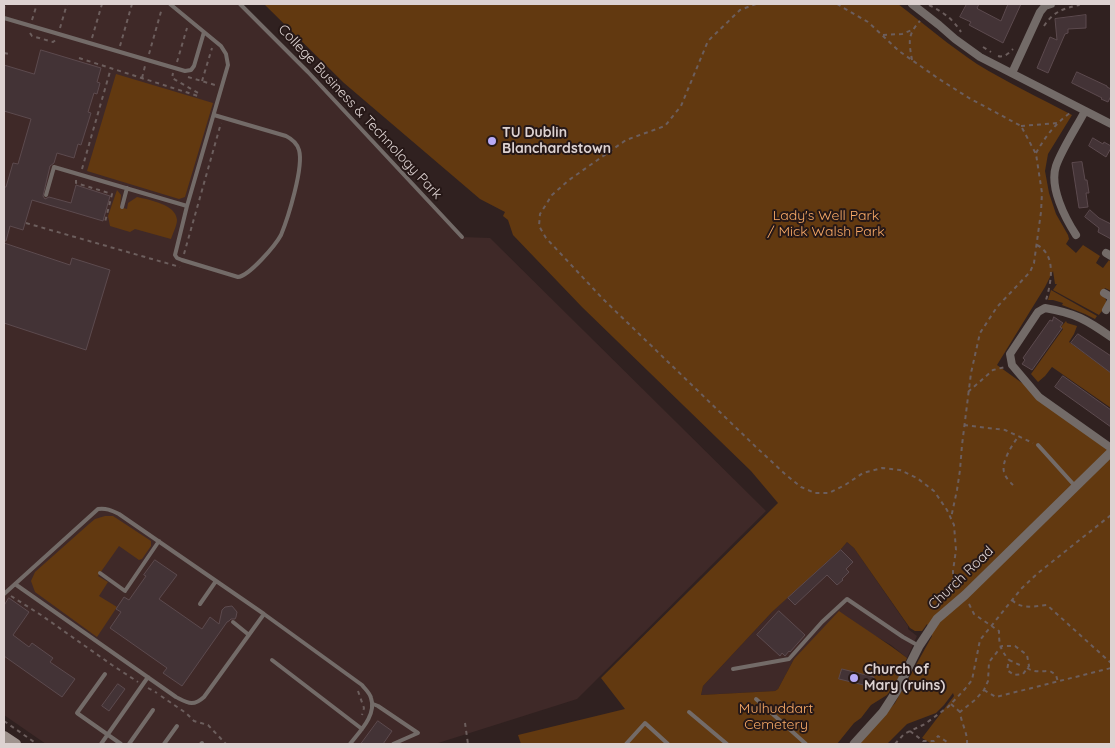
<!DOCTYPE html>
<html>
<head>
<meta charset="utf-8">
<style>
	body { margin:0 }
	#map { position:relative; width:1115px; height:748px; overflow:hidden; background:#302120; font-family:Quicksand,sans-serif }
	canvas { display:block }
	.frame { position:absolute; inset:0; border:5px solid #ddd2d1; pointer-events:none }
</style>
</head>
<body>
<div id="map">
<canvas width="1115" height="748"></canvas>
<div class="frame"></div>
</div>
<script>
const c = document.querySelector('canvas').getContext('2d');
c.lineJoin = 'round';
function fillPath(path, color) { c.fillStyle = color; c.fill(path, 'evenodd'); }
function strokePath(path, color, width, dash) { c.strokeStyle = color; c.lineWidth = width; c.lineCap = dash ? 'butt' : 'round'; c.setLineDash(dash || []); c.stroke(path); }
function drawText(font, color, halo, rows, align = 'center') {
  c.font = font + ' Quicksand,sans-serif'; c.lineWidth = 4; c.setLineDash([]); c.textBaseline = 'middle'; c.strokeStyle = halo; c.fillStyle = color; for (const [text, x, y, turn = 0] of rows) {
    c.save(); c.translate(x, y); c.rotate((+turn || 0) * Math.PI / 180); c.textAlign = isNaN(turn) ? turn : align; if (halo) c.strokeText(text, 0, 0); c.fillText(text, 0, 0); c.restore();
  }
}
const built = new Path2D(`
	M4 4H240L308 72 462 237 490 238 766 511 577 699 435 744H46L4 715Z
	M847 542 854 548 908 626V629L917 636 907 658 891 645 868 632 794 659 778 689 775 691 701 695 703 686 772 612 822 564 842 548Z`);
const green = new Path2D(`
	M264 4H898C924 24 950 46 977 64 1008 83 1040 98 1072 115L1048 154 1045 171 1049 193 1056 214 1068 235 1069 239 1066 244 1076 253 1083 245 1100 256 1096 263 1103 268 1109 260 1111 262V291L1105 288 1102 295C1111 302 1104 308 1099 315L1053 290 1057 284H1055L1053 271 1045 287 997 365 1111 447V744H932L922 738 954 696 953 693 944 705 936 713 907 724 887 744H859L895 703 932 636 927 624 922 631H915L910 628 854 548 847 542 842 548 772 612 703 686 701 695 775 691 778 689 794 659 839 611C862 627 885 641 907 658L896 684 887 695 871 705 861 718 854 723 837 744H521L518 735 625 709 601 678 778 503 751 471 582 307 513 235 508 220 503 216 505 212 480 199 344 83Z
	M116 74 213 103 185 197 179 199 87 171Z
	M117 190 121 195 120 207 127 209 128 203 137 197C149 200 176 204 177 220 177 225 173 233 171 239L135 229 130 232 110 226 108 216Z
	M1051 290 1097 316 1095 319 1085 314 1062 305 1063 303 1053 300H1048Z
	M1066 321 1067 323 1077 326 1074 334 1069 342 1111 373V408L1052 367 1045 376 1038 382 1031 374 1063 329 1061 327Z
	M105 516H113L151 541V546L142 559 139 560 119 546 98 576 108 582 99 596 117 607 97 637 35 592 31 581 35 572 89 524 95 519Z`);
const building = new Path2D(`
	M967 4H979L977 8 978 9 1001 21 1008 4H1021L1003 43 969 25 971 22 960 17Z
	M1086 15V28L1068 29V33L1065 34 1048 73 1037 68 1050 37 1057 40 1055 19Z
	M41 50 101 68 97 82 100 83 97 94 94 93 88 112 91 113 81 145 78 144 74 158 57 153 54 163 50 166 43 196 45 199 49 197 71 203 76 185 110 196 103 221 32 200 23 230 10 226 6 241H4V187H6L13 163 18 164 31 119 4 111V65L34 74Z
	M1077 72 1107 86V87L1111 89V96L1108 102 1101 99 1102 98 1072 83Z
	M1093 138 1103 144 1104 142 1111 146V148L1106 157 1089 146Z
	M1082 162 1085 180H1087L1089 193H1086L1088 207 1079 208 1072 163Z
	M1090 210 1099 218 1111 224V239L1098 232 1099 228 1085 217Z
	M4 243 70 265 72 258 110 270 86 350 4 323Z
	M1054 317 1063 323 1060 327 1062 328 1032 370 1022 364 1025 360 1023 358 1050 320 1052 321Z
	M1078 334 1111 356V373L1071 343Z
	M1063 376 1111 410V427L1055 387Z
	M841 550 853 562 846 569 849 572 842 579 843 580 837 585 827 575 795 605 788 598Z
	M155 560 177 575 159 599 202 629 210 617 219 624 222 610 225 607 232 606 237 612 236 617 235 619H231L229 621 227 622 182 686 163 673 167 668 110 628 121 612 116 609 124 597 129 600 146 576 144 575Z
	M9 598 29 612 13 635 29 647 32 643 53 658 50 662 75 679 62 697 4 656V606Z
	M779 611 805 635 790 652 789 651 785 656 782 653 780 656 757 635Z
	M842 669 874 677 872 687 839 679Z
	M118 684 125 689 109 711 102 706Z
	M378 721 392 731 383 744H361Z`);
const path = new Path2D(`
	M756 4 740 10 708 41 681 106 665 126 626 140 569 180 552 195 540 214 539 226 546 238 603 299 757 448 785 474 801 487 815 493H829L845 485 863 473 882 468 900 470 917 478 934 491 947 510 954 525 956 550 953 571V582
	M837 4 868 22 899 51 939 79 969 98 1021 126 1036 154 1042 193 1041 212 1034 263 1030 272 997 307 980 333 971 373 962 445 960 470 957 490 951 518
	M929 5C943 12 953 19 961 32
	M4 10 5 4
	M32 20 37 4
	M1044 26C1053 12 1062 9 1079 5L1078 4
	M60 28 67 4
	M30 33 32 36 53 42 57 39
	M883 35 902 34 912 30
	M92 38 102 4
	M120 46 132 4
	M983 47 991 52
	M4 53 9 54
	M149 54 162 8
	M998 56C1004 58 1009 53 1013 49
	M79 58 198 96V93L172 78 173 73
	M912 60C909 42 907 35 920 21
	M177 62 187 28
	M188 77 215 85
	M142 78 145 66
	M202 81 212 48
	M1021 126 1058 123
	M1036 153C1045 137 1055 124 1070 113
	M82 169 111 68
	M76 180V183L112 194 105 222
	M26 223 180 267
	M1037 245C1057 255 1051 283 1046 300
	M184 254 221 123
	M968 392 993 370 1005 367
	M964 425 1005 430 1033 443
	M1013 485C1010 482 1005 477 1004 472 1001 462 1013 443 1019 436
	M11 596 41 615 112 665 138 682
	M1012 600C1022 610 1034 606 1047 605L1111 663
	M969 604 974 614 999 631C999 645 1000 649 1009 660
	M1027 668C1035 673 1042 671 1050 671L1056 675 1058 682
	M148 688 157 693
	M984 690 996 697 1111 668
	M358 691 364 708 362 715
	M161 696 186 713 194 721 208 725 226 744
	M951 704 960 712
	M4 721 37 744
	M465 723 468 744
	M910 731 923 741H934L938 736 950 744
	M895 744 904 734 925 724 948 707 965 689 972 680 980 640 1021 589 1038 573 1111 515
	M967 744C968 733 961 723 960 712L975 700 984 690 988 681 989 662 1002 646H1015L1027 655 1029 666 1023 674 1014 675 1007 670 1009 660 1022 666`);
const service = new Path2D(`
	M170 4 221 46 226 54 228 65 187 206 175 255 177 258 182 260 238 277C249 276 275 246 281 235 288 218 304 167 299 150 297 143 292 139 286 136L214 115
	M240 4 308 72 462 237
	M4 18 185 71 191 70 194 66 204 32
	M46 195 54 167 187 206
	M122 207 127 188
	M1038 445 1075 486
	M100 573 125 591 159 541
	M15 584 176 697C188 703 193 707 204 697L264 614
	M4 594 98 509C106 508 111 510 119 514L264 614 362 685C365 689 370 693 371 698 377 715 359 732 350 744
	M200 604 216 581
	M233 622 249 635
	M272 660 362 729
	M733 669 789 659 822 622 847 599 903 637 919 646
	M105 674 77 713 121 744
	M756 699 806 744
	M373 704 378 706 418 733 393 744
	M689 712 727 744
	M101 744 148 677
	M129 744 153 710
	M164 744 177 726
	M201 744 202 743
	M626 744 645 723 668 744`);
const minor = new Path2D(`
	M912 4 939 25 955 39 980 57 1111 124
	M1012 73 1040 12 1045 6 1051 4
	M1076 235C1065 218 1049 187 1056 166 1062 149 1076 128 1085 111
	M1106 253 1111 256
	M1104 293 1111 297
	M1106 310 1111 301
	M1111 337C1087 320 1075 313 1045 308L1038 312 1010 354 1012 365 1039 397 1111 448`);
const tertiary = new Path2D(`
	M854 744 883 712 896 692 919 646 937 619 965 595 1111 452`);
const secondary = new Path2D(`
	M4 736 16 744`);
const markers = [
	[492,141,5,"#b8abf7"],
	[854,678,5,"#b8abf7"]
];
const streetNames = [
	["College Business & Technology Park",360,112,47],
	["Church Road",961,578,-44]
];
const poiNames = [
	["TU Dublin",502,133],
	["Blanchardstown",502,149],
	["Church of",864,670],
	["Mary (ruins)",864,686]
];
const parkNames = [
	["Lady's Well Park",826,216],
	["/ Mick Walsh Park",826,232],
	["Mulhuddart",776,709],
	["Cemetery",776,725]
];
fillPath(built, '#3f2928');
fillPath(green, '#623910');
fillPath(building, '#433336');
strokePath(building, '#5c4a4e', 1);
strokePath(path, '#6c5e5d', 2, [4, 4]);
strokePath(service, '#736b68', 4);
strokePath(minor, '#736b68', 8);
strokePath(tertiary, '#736b68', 9);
strokePath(secondary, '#9f938e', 10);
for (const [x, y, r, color] of markers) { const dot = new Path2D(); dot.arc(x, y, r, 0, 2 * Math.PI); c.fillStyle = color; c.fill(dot); strokePath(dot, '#261817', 2); }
drawText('14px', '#ddd2d1', '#261817', streetNames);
drawText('bold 14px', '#ddd2d1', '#261817', poiNames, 'left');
drawText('14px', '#faab67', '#261817', parkNames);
</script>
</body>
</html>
